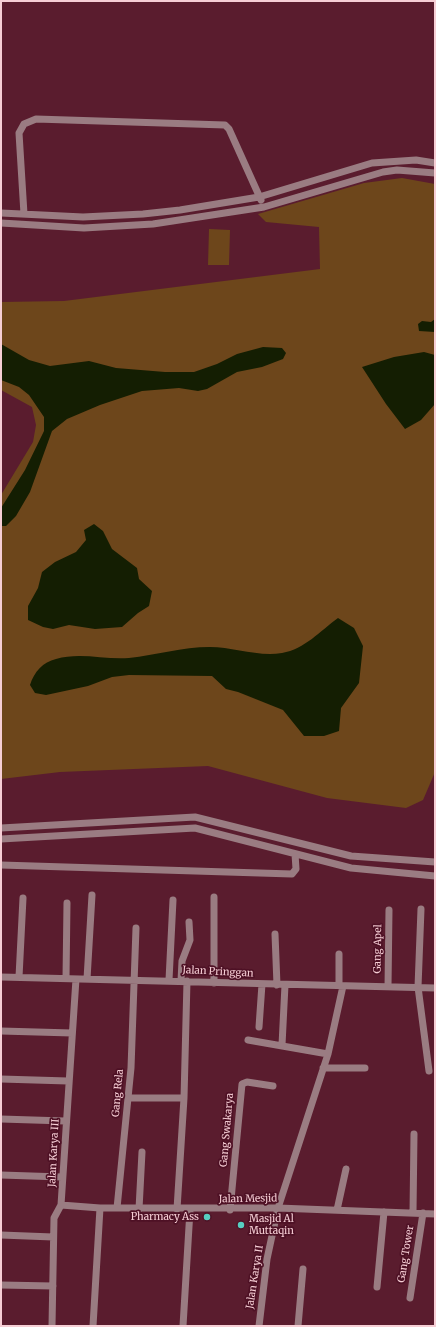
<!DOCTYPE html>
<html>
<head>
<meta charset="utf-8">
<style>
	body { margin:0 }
	#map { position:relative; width:436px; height:1327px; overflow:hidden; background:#5a1c2e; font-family:Merriweather,serif }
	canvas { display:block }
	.frame { position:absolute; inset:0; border:2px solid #f6ced5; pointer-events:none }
</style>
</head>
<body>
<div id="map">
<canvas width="436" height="1327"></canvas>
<div class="frame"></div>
</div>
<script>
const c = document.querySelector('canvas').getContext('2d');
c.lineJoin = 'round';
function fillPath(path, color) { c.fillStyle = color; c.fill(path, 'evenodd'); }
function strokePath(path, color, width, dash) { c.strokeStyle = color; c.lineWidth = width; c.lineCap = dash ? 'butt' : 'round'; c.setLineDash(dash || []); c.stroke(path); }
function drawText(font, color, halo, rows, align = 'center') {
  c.font = font + ' Merriweather,serif'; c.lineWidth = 3.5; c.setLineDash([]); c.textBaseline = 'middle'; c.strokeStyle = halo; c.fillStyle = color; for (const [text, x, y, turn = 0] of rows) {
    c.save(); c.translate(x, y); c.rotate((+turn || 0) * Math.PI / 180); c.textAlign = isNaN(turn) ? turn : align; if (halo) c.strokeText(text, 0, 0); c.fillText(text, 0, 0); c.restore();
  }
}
const green = new Path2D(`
	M402 178 435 184V772L423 800 406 808 327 798 208 766 60 772 1 779V495L33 442 36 425 32 407 1 390V302L64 301 320 269 319 227 266 222 258 214 364 183Z
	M209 229 230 230 229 265H208Z`);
const water = new Path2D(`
	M435 319V332L419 331 418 324 422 321 431 322Z
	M1 344 29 360 50 366 89 361 116 368 165 372H194L217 364 237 354 263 347 282 348 286 353 283 359 262 367 237 372 207 389 198 391 179 388 142 391 100 405 67 419 52 431 30 492 16 516 6 526H1V508L25 470 44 431V417L29 395 19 387 1 380Z
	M424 352 435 355V404L421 420 405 429 386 404 362 367 394 357Z
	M94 524 103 531 112 549 137 568 139 579 152 591 149 606 138 613 122 627 95 629 69 625 53 629 43 627 28 620V606L38 588 42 572 55 562 76 552 86 540 84 530Z
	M338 618 354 628 363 646 359 683 341 708 339 731 324 736H304L283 710 238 692 226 689 212 676 129 675 112 677 88 686 46 695 35 693 30 685C34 672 43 662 56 659 80 652 105 660 129 658 156 655 182 647 210 647 233 647 258 657 282 653 305 649 320 631 338 618Z`);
const minor = new Path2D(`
	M1 213 83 217 143 214 180 210 259 197 372 163 416 160 435 163
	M24 214 19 133 24 124 36 119 225 125 229 129 261 200
	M1 223 84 228 153 224 264 207 383 172 397 170 435 173
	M1 828 195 817 351 856 435 862
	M1 839 195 828 351 868 435 876
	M1 865 292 874 296 869 295 854
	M214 897V983
	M421 909 418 987 429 1071
	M275 934 277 985
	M339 954V985
	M1 977 435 988
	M19 977 23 898
	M66 978 67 903
	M87 979 92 895
	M169 980 173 900
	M181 981 182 961 190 940 189 922
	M388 987 389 910
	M259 1027 262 984
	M1 1031 72 1033
	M248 1040 328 1054
	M282 1045 285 985
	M323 1068H365
	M1 1079 68 1081
	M128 1098H184
	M1 1119 65 1121
	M1 1175 62 1177
	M61 1205 100 1208H278L435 1214
	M117 1208 131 1068 136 928
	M139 1209 142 1152
	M177 1209 184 1098 187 981
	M230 1210 242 1084 247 1082 273 1086
	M337 1210 346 1169
	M413 1213 414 1134
	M1 1235 53 1237
	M1 1285 53 1286
	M377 1287 384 1212
	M410 1298 423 1213
	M52 1326 54 1218 61 1205 76 979
	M93 1326 100 1208
	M183 1326 190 1210
	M259 1326 267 1259 278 1208 328 1054 343 986
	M298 1326 303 1269`);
const markers = [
	[207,1217,4,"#57cec1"],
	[241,1225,4,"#57cec1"]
];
const streetNames = [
	["Gang Apel",378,949,-89],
	["Jalan Pringgan",218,972,3],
	["Gang Rela",118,1093,-85],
	["Gang Swakarya",227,1130,-85],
	["Jalan Karya III",54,1153,-87],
	["Jalan Mesjid",248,1199,-1],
	["Gang Tower",406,1254,-81],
	["Jalan Karya II",255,1277,-81]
];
const poiNames = [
	["Pharmacy Ass",199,1217],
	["Masjid Al",249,1219,"left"],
	["Muttaqin",249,1231,"left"]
];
fillPath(green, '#6d461b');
fillPath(water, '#141e02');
strokePath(minor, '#9a7c82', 7);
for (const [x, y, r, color] of markers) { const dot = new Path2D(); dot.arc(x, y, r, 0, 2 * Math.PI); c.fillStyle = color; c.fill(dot); strokePath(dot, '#4e1125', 1.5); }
drawText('10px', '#f6ced5', '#4e1125', streetNames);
drawText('10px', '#f6ced5', '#4e1125', poiNames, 'right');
</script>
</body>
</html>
